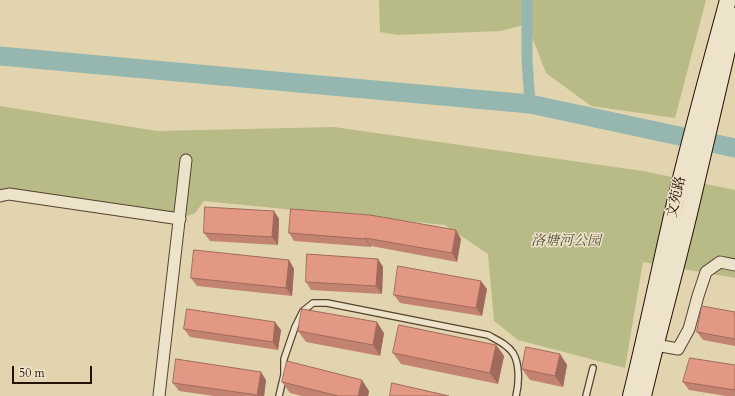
<!DOCTYPE html>
<html>
<head>
<meta charset="utf-8">
<style>
	body { margin:0 }
	#map { position:relative; width:735px; height:396px; overflow:hidden; background:#e2d4ae; font-family:Cardo,serif }
	canvas { display:block }
	.scale { position:absolute; left:12px; top:366px; width:80px; height:18px; box-sizing:border-box; border:2px solid #261107; border-top:0; padding-left:5px; font-size:12px; line-height:14px; white-space:nowrap; color:#261107; -webkit-text-stroke:3px #ece3ca; paint-order:stroke }
</style>
</head>
<body>
<div id="map">
<canvas width="735" height="396"></canvas>
<div class="scale">50 m</div>
</div>
<script>
const c = document.querySelector('canvas').getContext('2d');
c.lineJoin = 'round';
function fillPath(path, color) { c.fillStyle = color; c.fill(path, 'evenodd'); }
function strokePath(path, color, width, dash) { c.strokeStyle = color; c.lineWidth = width; c.lineCap = dash ? 'butt' : 'round'; c.setLineDash(dash || []); c.stroke(path); }
function drawText(font, color, halo, rows, align = 'center') {
  c.font = font + ' Cardo,"Noto Serif SC",serif'; c.lineWidth = 3; c.setLineDash([]); c.textBaseline = 'middle'; c.strokeStyle = halo; c.fillStyle = color; for (const [text, x, y, turn = 0] of rows) {
    c.save(); c.translate(x, y); c.rotate((+turn || 0) * Math.PI / 180); c.textAlign = isNaN(turn) ? turn : align; if (halo) c.strokeText(text, 0, 0); c.fillText(text, 0, 0); c.restore();
  }
}
const green = new Path2D(`
	M379 0H706L675 118 591 106 546 73 527 24 501 31 398 35 380 32Z
	M0 106 157 131 334 127 643 171 735 190V278L643 262 625 368 518 340 494 321 488 254 445 225 204 201 195 213 180 219 0 196Z`);
const canal = new Path2D(`
	M527 0V59L530 104`);
const river = new Path2D(`
	M0 56 530 104 735 148`);
const service = new Path2D(`
	M279 396 284 375V359L295 327 303 311 313 303H327L488 335C497 340 507 344 513 353 520 364 519 384 516 396
	M586 396 593 368`);
const minor = new Path2D(`
	M0 196 9 194 180 219
	M650 344 678 349 689 329 698 296 706 272 720 262 735 265
	M159 396 186 160`);
const secondary = new Path2D(`
	M631 396C647 332 660 267 675 203 691 135 710 67 728 0
	M643 396C658 332 676 269 691 205 706 142 720 79 735 16`);
const wall = new Path2D(`
	M274 211 279 219 278 245 210 241 204 233Z
	M289 233 461 239 457 262 371 246V247L294 241Z
	M378 259 383 267 382 294 311 290 306 282Z
	M289 260 294 269 292 296 197 286 191 278Z
	M487 289 482 316 400 303 394 295Z
	M735 312V346L703 340 697 332Z
	M184 329 281 330 278 350 190 337Z
	M298 331 384 333 380 356 306 342Z
	M496 345 504 356 498 384 401 364 393 353Z
	M560 354 567 365 563 387 530 380 522 369Z
	M735 365V396H726L689 390 683 382Z
	M266 380 264 396H214L179 391 173 383Z
	M282 382 369 391 368 396H302L290 393Z`);
const shadedWall = new Path2D(`
	M274 211 279 219 278 245 272 237Z
	M456 230 461 239 457 262 452 253Z
	M365 238 371 246V247L365 239Z
	M378 259 383 267 382 294 376 286Z
	M289 260 294 269 292 296 286 288Z
	M481 281 487 289 482 316 476 308Z
	M275 322 281 330 278 350 273 342Z
	M377 322 384 333 380 356 373 345Z
	M496 345 504 356 498 384 490 373Z
	M560 354 567 365 563 387 555 376Z
	M261 372 266 380 264 396H258L257 395Z
	M362 380 369 391 368 396H358Z`);
const building = new Path2D(`
	M205 207 274 211 272 237 204 233Z
	M291 209 370 215 456 230 452 253 365 238V239L289 233Z
	M194 250 289 260 286 288 191 278Z
	M307 254 378 259 376 286 306 282Z
	M398 266 481 281 476 308 394 295Z
	M702 306 735 312V339L697 332Z
	M187 309 275 322 273 342 184 329Z
	M302 309 377 322 373 345 298 331Z
	M399 325 496 345 490 373 393 353Z
	M526 347 560 354 555 376 522 369Z
	M690 358 735 365V390L683 382Z
	M176 359 261 372 257 395 173 383Z
	M287 361 362 380 358 396H338L282 382Z
	M392 383 449 396H390Z`);
const streetNames = [
	["文苑路",677,197,-77]
];
const parkNames = [
	["洛塘河公园",566,242]
];
fillPath(green, '#b9bb86');
strokePath(canal, '#95b7b0', 11);
strokePath(river, '#95b7b0', 19);
strokePath(service, '#554231', 8);
strokePath(minor, '#554231', 13);
strokePath(secondary, '#261107', 18);
strokePath(service, '#ece3ca', 5.5);
strokePath(minor, '#ece3ca', 11);
strokePath(secondary, '#ece3ca', 16);
fillPath(wall, '#c38371');
fillPath(shadedWall, '#9f6a5c');
fillPath(building, '#e39883');
strokePath(building, '#9f6a5c', 1);
drawText('14px', '#261107', '#ece3ca', streetNames);
drawText('italic 14px', '#594c33', '#ece3ca', parkNames);
</script>
</body>
</html>
